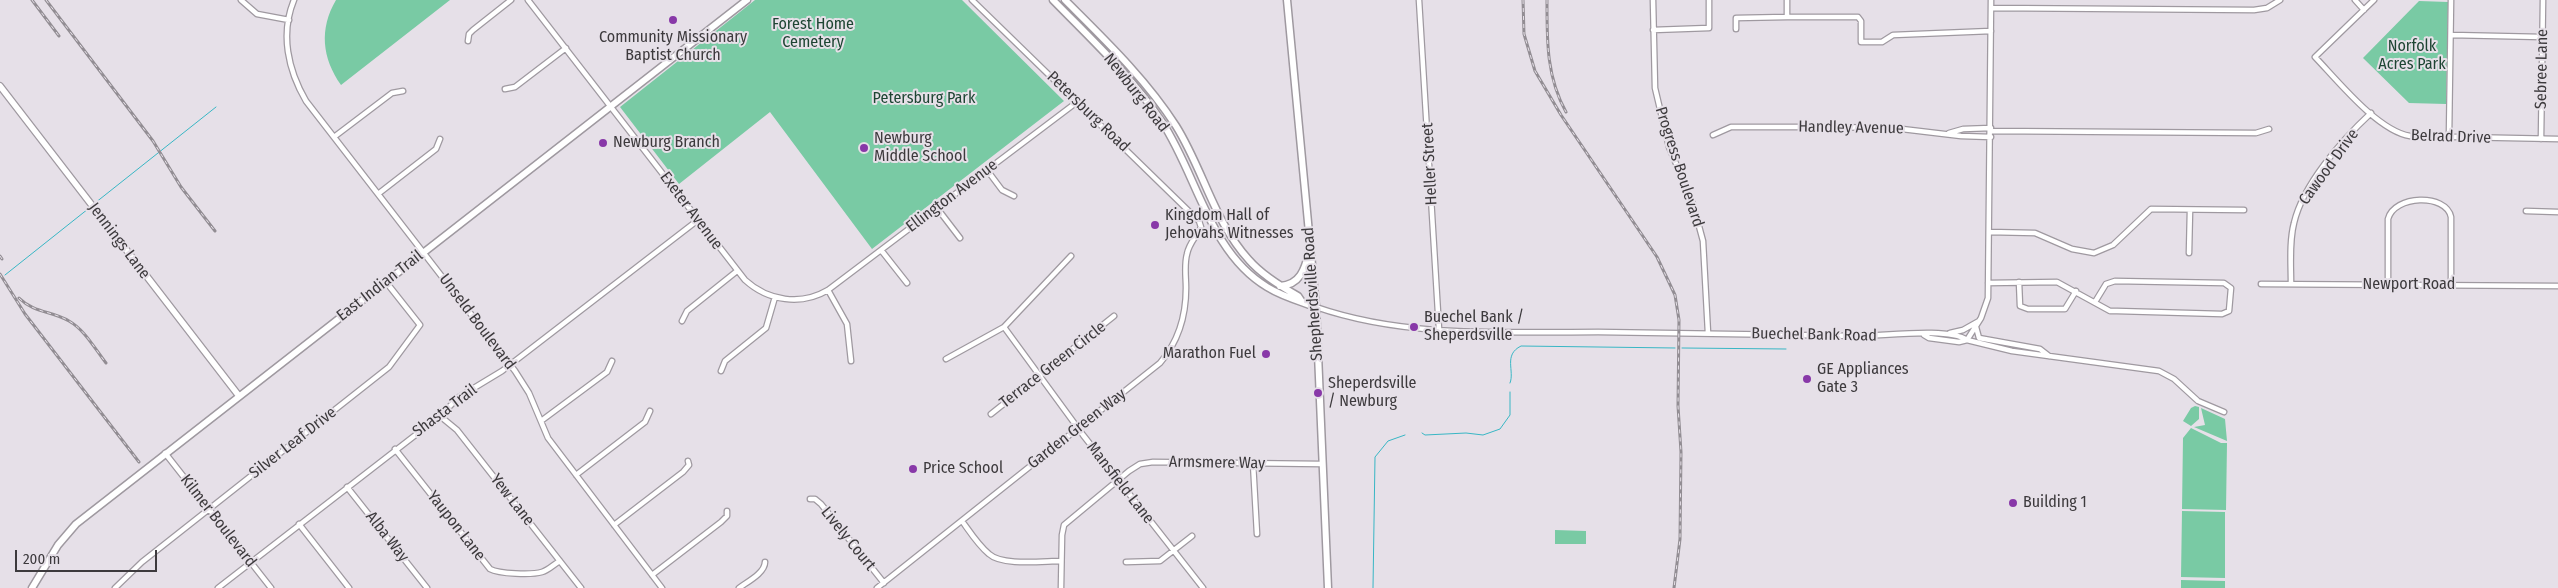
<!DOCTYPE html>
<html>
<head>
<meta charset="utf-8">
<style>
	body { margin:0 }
	#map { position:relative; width:2558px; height:588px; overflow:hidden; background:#e6e0e8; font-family:"Fira Sans Condensed",sans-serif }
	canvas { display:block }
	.scale { position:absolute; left:15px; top:550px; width:142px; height:22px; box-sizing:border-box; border:2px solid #3d3a3d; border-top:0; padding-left:6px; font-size:15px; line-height:18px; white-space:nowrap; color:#3d3a3d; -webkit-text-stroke:4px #e6e0e8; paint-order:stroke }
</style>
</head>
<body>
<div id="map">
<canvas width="2558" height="588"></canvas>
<div class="scale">200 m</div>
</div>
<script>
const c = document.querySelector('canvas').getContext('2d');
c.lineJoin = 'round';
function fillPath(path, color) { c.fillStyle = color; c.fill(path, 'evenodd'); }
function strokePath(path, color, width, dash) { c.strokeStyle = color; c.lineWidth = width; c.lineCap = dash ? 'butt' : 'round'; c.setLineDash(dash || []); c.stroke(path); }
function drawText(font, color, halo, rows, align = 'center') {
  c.font = font + ' "Fira Sans Condensed",sans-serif'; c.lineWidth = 4; c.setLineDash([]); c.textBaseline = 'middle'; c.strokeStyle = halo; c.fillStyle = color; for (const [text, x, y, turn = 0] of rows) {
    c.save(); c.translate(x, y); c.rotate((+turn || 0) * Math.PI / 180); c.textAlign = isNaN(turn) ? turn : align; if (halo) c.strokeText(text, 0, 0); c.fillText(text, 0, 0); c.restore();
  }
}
const green = new Path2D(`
	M336 0H450L341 85C322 58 319 29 336 0Z
	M755 0H962L1064 101 872 249 770 112 679 184 620 107Z
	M2419 1 2448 2 2446 104 2409 103 2363 58Z
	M2195 406 2199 407V419L2191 426 2183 421 2191 408Z
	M2201 408 2225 419 2227 441 2194 427 2205 425Z
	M2191 428 2221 443H2227L2226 510 2182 509 2183 438Z
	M2182 511 2225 512V578L2181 577Z
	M1555 530 1586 531V544H1555Z
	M2181 580 2225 581V588H2181Z`);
const stream = new Path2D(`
	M95 203 216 107
	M5 275 88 209
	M1682 348 1786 349
	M1510 383C1515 371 1503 355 1521 346L1675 348
	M1422 433 1425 435 1466 433 1483 435 1500 429 1510 415V392
	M1373 588 1375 457 1388 441 1405 435`);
const minor = new Path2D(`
	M241 0 257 14 289 20
	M294 0C280 34 288 70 306 101L515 371 529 393 548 438 662 588
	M528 0 745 280C768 301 801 306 828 290L1077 102
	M1419 0 1439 329
	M1653 0 1655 88 1669 147 1693 204 1703 241 1708 333
	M1787 0V17H1858L1861 21V42H1882L1893 35 1991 31
	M2355 0 2364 10
	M2374 0 2315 57C2338 81 2378 131 2410 136L2558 139
	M1991 8 2254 10 2267 8 2280 0
	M1736 29V18L1787 17
	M1653 30 1709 28V0
	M2451 35 2542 37
	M468 41 469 34 473 30 511 0
	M505 89 515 87 566 48
	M1991 131 2256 133 2269 129
	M1949 133 1963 129 1991 128
	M1713 135 1731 127H1842L1902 129 1961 136 1991 137
	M334 137 392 93 403 91
	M2449 137 2451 0
	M2541 139 2543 0
	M987 170 1002 190 1014 196
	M378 194 436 149 440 139
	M937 208 960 238
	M2526 211 2558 212
	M1989 232 2035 233 2072 249 2094 253 2113 245 2151 209 2244 210
	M881 250 907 283
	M2189 253 2190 210
	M2019 282 2020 306 2028 309H2065L2076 291
	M1988 283 2057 282 2110 311H2117L2222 314 2229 311 2231 288 2224 283 2115 281 2106 284 2095 302
	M2261 284 2558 286
	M2291 284C2291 264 2289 242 2294 223 2303 184 2342 140 2371 113
	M2388 284V219C2394 195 2446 193 2451 217V285
	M828 290 847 324 851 361
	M1316 307C1405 338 1504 332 1598 332 1685 333 1772 335 1859 336 1885 336 1948 327 1967 340
	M682 321 687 311 737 271
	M1004 327 1083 435 1203 588
	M1976 327 1979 338 2040 349 2049 356
	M1950 333 1963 330 1979 321
	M1924 335 1929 338 1959 342 1967 340 2012 351 2159 371 2174 379 2198 401 2224 412
	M1967 340 1981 318 1988 298 1991 0
	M946 359 1004 327 1071 256
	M721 371 725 361 766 328 775 297
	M991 414 1114 316
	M440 416 457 430 581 588
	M541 421 607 372 612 361
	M395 449 490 569C499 574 532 575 542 572 549 570 554 564 560 561
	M165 453 271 588
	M1253 463 1257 534
	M576 475 645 422 650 411
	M347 487 427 588
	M810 499H815L821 504 884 583
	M962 521C970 532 978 545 989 554 1002 566 1043 561 1061 561
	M299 524 349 588
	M614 525 683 472 689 465 688 461
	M1126 562 1160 561 1192 536
	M652 575 721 522 727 516V511
	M115 588 142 562 389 367 420 325 386 282
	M218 588 440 416 459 397 502 371 698 220
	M739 588C747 582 765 573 765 562
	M877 588 1160 363C1179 341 1186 316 1186 288 1186 277 1184 265 1187 254 1189 243 1197 236 1201 227L1199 221 972 0
	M1061 588 1062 535 1064 525 1129 471 1140 464 1153 462 1322 464`);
const tertiary = new Path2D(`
	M0 86 239 396`);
const secondary = new Path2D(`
	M1053 0C1091 39 1132 77 1162 122 1197 175 1209 252 1267 287 1283 297 1299 301 1316 307
	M1065 0C1104 39 1146 79 1176 126 1203 169 1214 222 1249 260 1262 275 1280 286 1298 296L1302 302
	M1287 0 1316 307 1328 588
	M1280 286C1300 285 1305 269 1309 252
	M32 588 58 545 76 524 747 0`);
const rail = new Path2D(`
	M32 0 59 36
	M46 0 153 141 181 187 215 231
	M1523 0 1524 34 1535 71 1561 115 1657 257 1675 295 1679 320 1678 406 1681 452 1680 539 1674 588
	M1547 0C1547 39 1546 76 1566 112
	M0 256 2 259
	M0 274 25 314 139 462
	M19 298C34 313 52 311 69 321 85 330 95 349 106 363`);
const markers = [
	[673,20,5,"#8838a8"],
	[603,143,5,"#8838a8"],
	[864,148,5,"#8838a8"],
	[1155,225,5,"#8838a8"],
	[1414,327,5,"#8838a8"],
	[1266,354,5,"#8838a8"],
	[1807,379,5,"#8838a8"],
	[1318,393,5,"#8838a8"],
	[913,469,5,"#8838a8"],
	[2013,503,5,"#8838a8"]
];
const parkNames = [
	["Forest Home",813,25],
	["Cemetery",813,43],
	["Norfolk",2412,47],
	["Acres Park",2412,65],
	["Petersburg Park",924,99]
];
const poiNames = [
	["Community Missionary",673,38,"center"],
	["Baptist Church",673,56,"center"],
	["Newburg",874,139],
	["Middle School",874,157],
	["Newburg Branch",613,143],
	["Kingdom Hall of",1165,216],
	["Jehovahs Witnesses",1165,234],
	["Buechel Bank /",1424,318],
	["Sheperdsville",1424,336],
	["Marathon Fuel",1256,354,"right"],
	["GE Appliances",1817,370],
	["Gate 3",1817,388],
	["Sheperdsville",1328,384],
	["/ Newburg",1328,402],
	["Price School",923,469],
	["Building 1",2023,503]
];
const streetNames = [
	["Sebree Lane",2542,69,-89],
	["Newburg Road",1136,93,52],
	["Petersburg Road",1088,112,44],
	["Handley Avenue",1851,128,1],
	["Belrad Drive",2451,137,2],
	["Heller Street",1430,164,-93],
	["Progress Boulevard",1679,167,72],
	["Cawood Drive",2329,167,-54],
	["Ellington Avenue",952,196,-37],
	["Exeter Avenue",691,211,53],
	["Jennings Lane",119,241,53],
	["Newport Road",2409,285],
	["East Indian Trail",380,286,-38],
	["Shepherdsville Road",1313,294,-94],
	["Unseld Boulevard",477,322,53],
	["Buechel Bank Road",1814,335,1],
	["Terrace Green Circle",1053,365,-38],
	["Shasta Trail",445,411,-37],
	["Garden Green Way",1077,429,-38],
	["Silver Leaf Drive",293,443,-38],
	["Armsmere Way",1217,463,1],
	["Mansfield Lane",1120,483,52],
	["Yew Lane",512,500,52],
	["Kilmer Boulevard",218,521,52],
	["Yaupon Lane",456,526,52],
	["Alba Way",387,537,52],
	["Lively Court",848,539,51]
];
fillPath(green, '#79caa4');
strokePath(stream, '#38b6c4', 1);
strokePath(minor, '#9f99a0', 7);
strokePath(tertiary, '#9f99a0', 8);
strokePath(secondary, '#9f99a0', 9);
strokePath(minor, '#fff', 4.5);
strokePath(tertiary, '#fff', 5.5);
strokePath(secondary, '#fff', 6);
strokePath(rail, '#928d93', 3);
strokePath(rail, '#e6e0e8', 1, [4]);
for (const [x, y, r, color] of markers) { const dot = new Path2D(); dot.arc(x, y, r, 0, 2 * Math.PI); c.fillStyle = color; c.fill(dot); strokePath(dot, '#e6e0e8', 2); }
drawText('16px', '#1d4533', '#e6e0e8', parkNames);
drawText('16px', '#3d3a3d', '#e6e0e8', poiNames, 'left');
drawText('16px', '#3d3a3d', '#e6e0e8', streetNames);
</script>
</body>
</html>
